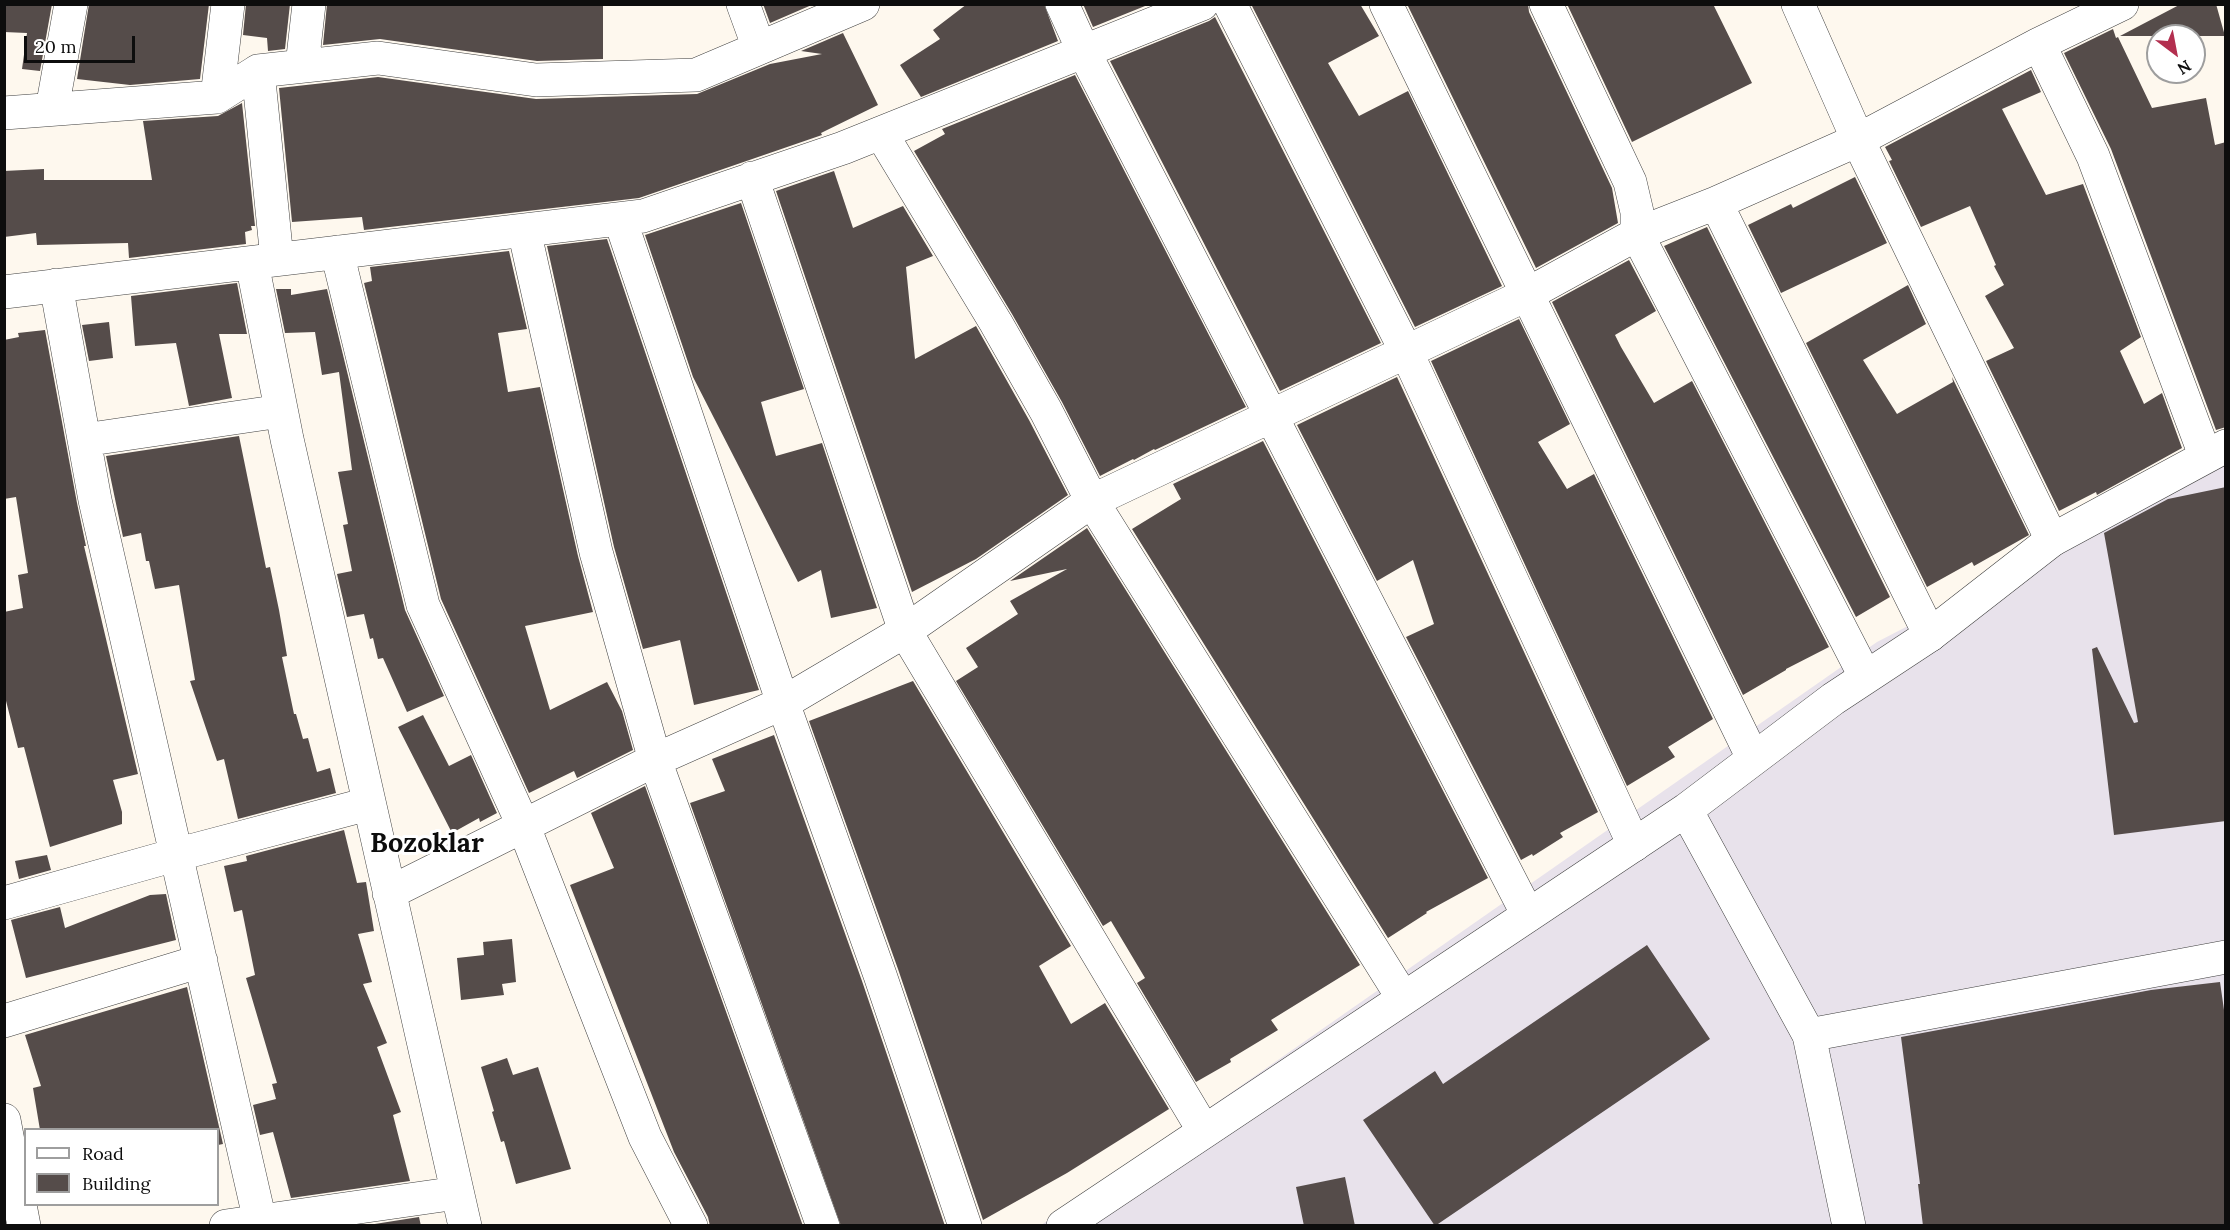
<!DOCTYPE html>
<html>
<head>
<meta charset="utf-8">
<style>
	body { margin:0 }
	#map { position:relative; width:2230px; height:1230px; overflow:hidden; background:#fef8ee; font-family:Lora,serif }
	canvas { display:block }
	.frame { position:absolute; inset:0; border:6px solid #0d0d0d; pointer-events:none }
	.legend { position:absolute; left:24px; top:1128px; width:195px; height:78px; box-sizing:border-box; background:#fff; border:2px solid #9e9e9e; margin:0; padding:8px 10px; list-style:none; font-size:18px; color:#0d0d0d }
	.legend li { display:flex; align-items:center; gap:12px; height:30px }
	.legend b { width:30px; border:2px solid #9e9e9e }
	.north { position:absolute; left:2146px; top:24px; width:60px; height:60px; box-sizing:border-box; background:#fff; border:2px solid #9e9e9e; border-radius:50%; rotate:148deg; font-size:16px; font-weight:700; line-height:24px; text-align:center; color:#0d0d0d }
	.north::after { content:''; display:block; margin:auto; width:21px; height:27px; background:#b32f4f; clip-path:polygon(50% 0,100% 100%,50% 72%,0 100%) }
	.scale { position:absolute; left:24px; top:36px; width:111px; height:27px; box-sizing:border-box; border:3px solid #0d0d0d; border-top:0; padding-left:8px; font-size:18px; line-height:21px; white-space:nowrap; color:#0d0d0d; -webkit-text-stroke:4px #fff; paint-order:stroke }
</style>
</head>
<body>
<div id="map">
<canvas width="2230" height="1230"></canvas>
<div class="frame"></div>
<ul class="legend">
<li><b style="height:8px;background:#fff"></b>Road</li>
<li><b style="height:16px;background:#554c4a"></b>Building</li>
</ul>
<div class="north">N</div>
<div class="scale">20 m</div>
</div>
<script>
const c = document.querySelector('canvas').getContext('2d');
c.lineJoin = 'round';
function fillPath(path, color) { c.fillStyle = color; c.fill(path, 'evenodd'); }
function strokePath(path, color, width, dash) { c.strokeStyle = color; c.lineWidth = width; c.lineCap = dash ? 'butt' : 'round'; c.setLineDash(dash || []); c.stroke(path); }
function drawText(font, color, halo, rows, align = 'center') {
  c.font = font + ' Lora,serif'; c.lineWidth = 6; c.setLineDash([]); c.textBaseline = 'middle'; c.strokeStyle = halo; c.fillStyle = color; for (const [text, x, y, turn = 0] of rows) {
    c.save(); c.translate(x, y); c.rotate((+turn || 0) * Math.PI / 180); c.textAlign = isNaN(turn) ? turn : align; if (halo) c.strokeText(text, 0, 0); c.fillText(text, 0, 0); c.restore();
  }
}
const industrial = new Path2D(`
	M2225 462V1225L1040 1226 1877 642Z`);
const building = new Path2D(`
	M4 4H52L40 71 22 69 27 33 4 32Z
	M89 4H209L200 79 130 85 77 79Z
	M246 4H290L285 49 268 51 267 38 243 35Z
	M327 4H603V59L537 61 380 39 323 45Z
	M763 4H814L770 23Z
	M967 4H1044L1058 41 921 97 900 65 940 39 933 30Z
	M1083 4H1150L1093 27Z
	M1251 4H1360L1379 36 1328 63 1359 116 1408 91 1502 286 1415 327Z
	M1407 4H1528L1529 12 1612 188 1618 223 1536 268Z
	M1567 4H1713L1752 83 1632 142Z
	M2181 4H2216L2225 36H2120Z
	M1215 17 1381 343 1280 391 1110 61 1209 21Z
	M2113 29 2116 38 2118 37 2152 108 2206 98 2215 145 2226 142V427L2216 430 2111 149 2064 53Z
	M843 33 878 105 821 133 822 135 639 198 364 230 362 217 292 222 279 88 378 77 536 99 697 94 770 64 822 54 801 51Z
	M2031 70 2041 92 2002 109 2046 195 2083 184 2141 337 2120 351 2144 404 2162 393 2182 448 2097 495 2096 492 2059 511 1986 361 2014 348 1985 296 2004 285 1994 266 1996 265 1970 206 1921 227 1889 161 1892 160 1885 147Z
	M1075 75 1246 407 1155 450 1154 449 1134 460 1133 459 1100 476 1062 402 1012 314 914 151 945 134 942 129Z
	M242 103 255 226H251L252 230 245 232 246 244 129 258 128 243 37 245 36 233 4 237V171L44 169V180H152L143 121 218 116Z
	M834 171 853 228 903 206 933 256 906 267 915 359 976 326 1029 420 1068 495 976 559 912 592 776 191Z
	M1855 177 1887 243 1781 293 1748 225 1791 204 1793 208Z
	M741 203 804 389 761 402 776 456 822 443 877 608 831 618 821 570 798 582 693 377 645 235Z
	M1707 227 1890 597 1856 617 1664 246Z
	M607 239 759 690 694 705 680 640 643 649 614 547 547 246Z
	M509 251 527 329 498 333 508 392 540 387 578 556 593 612 525 626 550 710 607 682 622 711 633 750 577 778 574 771 529 793 441 599 364 283 372 281 370 267Z
	M1629 260 1656 311 1615 335 1621 347 1654 403 1692 381 1829 647 1786 669V670L1743 695 1552 302Z
	M237 283 247 334H219L232 398 189 406 176 343 135 346 131 296Z
	M1908 285 1926 324 1863 360 1897 414 1953 382 1952 377 2029 535 1974 566 1972 562 1927 587 1806 343Z
	M276 289H291V295L327 289 405 610 444 696 407 712 383 658 378 659 373 638 370 639 364 614 347 617 337 574 352 571 343 525 348 524 338 472 352 470 339 372 322 375 315 332 285 333Z
	M1519 319 1570 424 1538 442 1567 489 1594 474 1713 719 1668 747 1675 757 1627 786 1431 361Z
	M109 322 113 358 89 361 82 325Z
	M45 330 77 503 86 546H84L138 774 113 780 122 812V824L50 847 24 747 18 748 4 693V612L23 608 18 575 28 573 16 497 4 499V340L19 337 18 333Z
	M1397 377 1598 812 1560 833 1563 837 1533 856 1532 854 1521 860 1406 637 1434 624 1413 560 1377 581 1297 425Z
	M239 436 266 568 270 567 279 610 287 656 282 657 294 714H296L303 739 308 738 317 772 330 768 336 793 238 819 224 759 217 761 190 681 195 680 179 585 155 589 149 561H146L141 533 123 537 106 456Z
	M1263 441 1488 878 1426 912 1427 913 1388 938 1132 529 1181 499 1173 484Z
	M2226 487V821L2114 835 2092 649 2097 647 2134 723 2138 722 2104 533 2168 499Z
	M1087 528 1360 965 1271 1020 1278 1030 1230 1059 1231 1062 1196 1082 1137 983 1145 978 1111 921 1103 926 956 681 978 667 966 648 1018 614 1010 601 1067 569 1010 581Z
	M913 681 1071 946 1039 966 1071 1024 1105 1003 1169 1109 1067 1173 983 1220 898 969 809 721Z
	M423 715 449 766 471 755 497 813 480 822 479 818 452 833 398 727Z
	M774 735 862 981 945 1226H841L690 803 725 791 712 759Z
	M645 786 803 1226H710L708 1217 674 1152 570 885 614 868 591 813Z
	M344 830 357 883 366 882 374 931 358 934 372 982 363 984 387 1043 377 1047 401 1112 393 1115 410 1181 291 1198 273 1132 260 1135 253 1105 276 1099 272 1084 277 1083 246 978 255 975 242 910 234 912 224 866 247 861 246 856Z
	M47 855 51 870 19 879 15 861Z
	M166 894 176 940 26 978 11 920 60 907 65 928 150 895Z
	M512 939 516 982 502 984 504 995 461 1000 457 958 484 955 483 942Z
	M1647 945 1710 1039 1435 1226 1363 1120 1435 1071 1443 1084Z
	M2220 982 2226 1024V1226H1923L1918 1184H1920L1901 1037 2151 990Z
	M187 987 223 1144 218 1145V1130H40L33 1088 41 1086 25 1035Z
	M507 1058 513 1075 538 1067 571 1169 516 1184 504 1141 501 1142 492 1112 494 1111 481 1067Z
	M1345 1177 1355 1226H1304L1296 1187Z
	M419 1217 421 1226H362Z`);
const minor = new Path2D(`
	M743 4 759 48
	M1062 4 1084 52 1528 915
	M1230 4 1406 351 1634 845
	M1386 4 1753 758
	M1546 4 1630 182 1637 212V234L1865 676
	M1798 4 1858 140 2052 540
	M2039 44 2093 156 2205 455
	M302 66 309 4
	M258 71 277 259
	M217 97 228 4
	M52 109 71 4
	M4 113 217 97 258 71 378 58 536 80 696 75 863 4
	M881 133 996 323 1046 411 1092 501 1403 998
	M752 178 905 631 1204 1131
	M1716 203 1930 635
	M620 219 783 703 880 975 965 1226
	M524 230 596 552 655 760 823 1226
	M337 252 423 605 524 827 645 1137 691 1226
	M252 263 287 439 465 1226
	M56 285 95 500 260 1221
	M4 292 643 216 843 148 1202 4
	M84 440 281 411
	M389 893 655 760 783 703 905 631 1092 501 1526 295 1637 234 1716 203 1858 140 2039 44 2122 4
	M4 903 175 855 368 804
	M4 1021 201 961
	M1809 1035 2226 957
	M4 1120 24 1226
	M226 1226 457 1193`);
const tertiary = new Path2D(`
	M1686 810 1809 1035 1849 1226
	M1063 1226 1686 810 1833 699 1930 635 2052 540 2226 446`);
const districtNames = [
	["Bozoklar",427,844]
];
fillPath(industrial, '#e8e2eb');
fillPath(building, '#554c4a');
strokePath(minor, '#404040', 34);
strokePath(tertiary, '#404040', 34);
strokePath(minor, '#fff', 33);
strokePath(tertiary, '#fff', 33);
drawText('bold 27px', '#0d0d0d', '#fff', districtNames);
</script>
</body>
</html>
